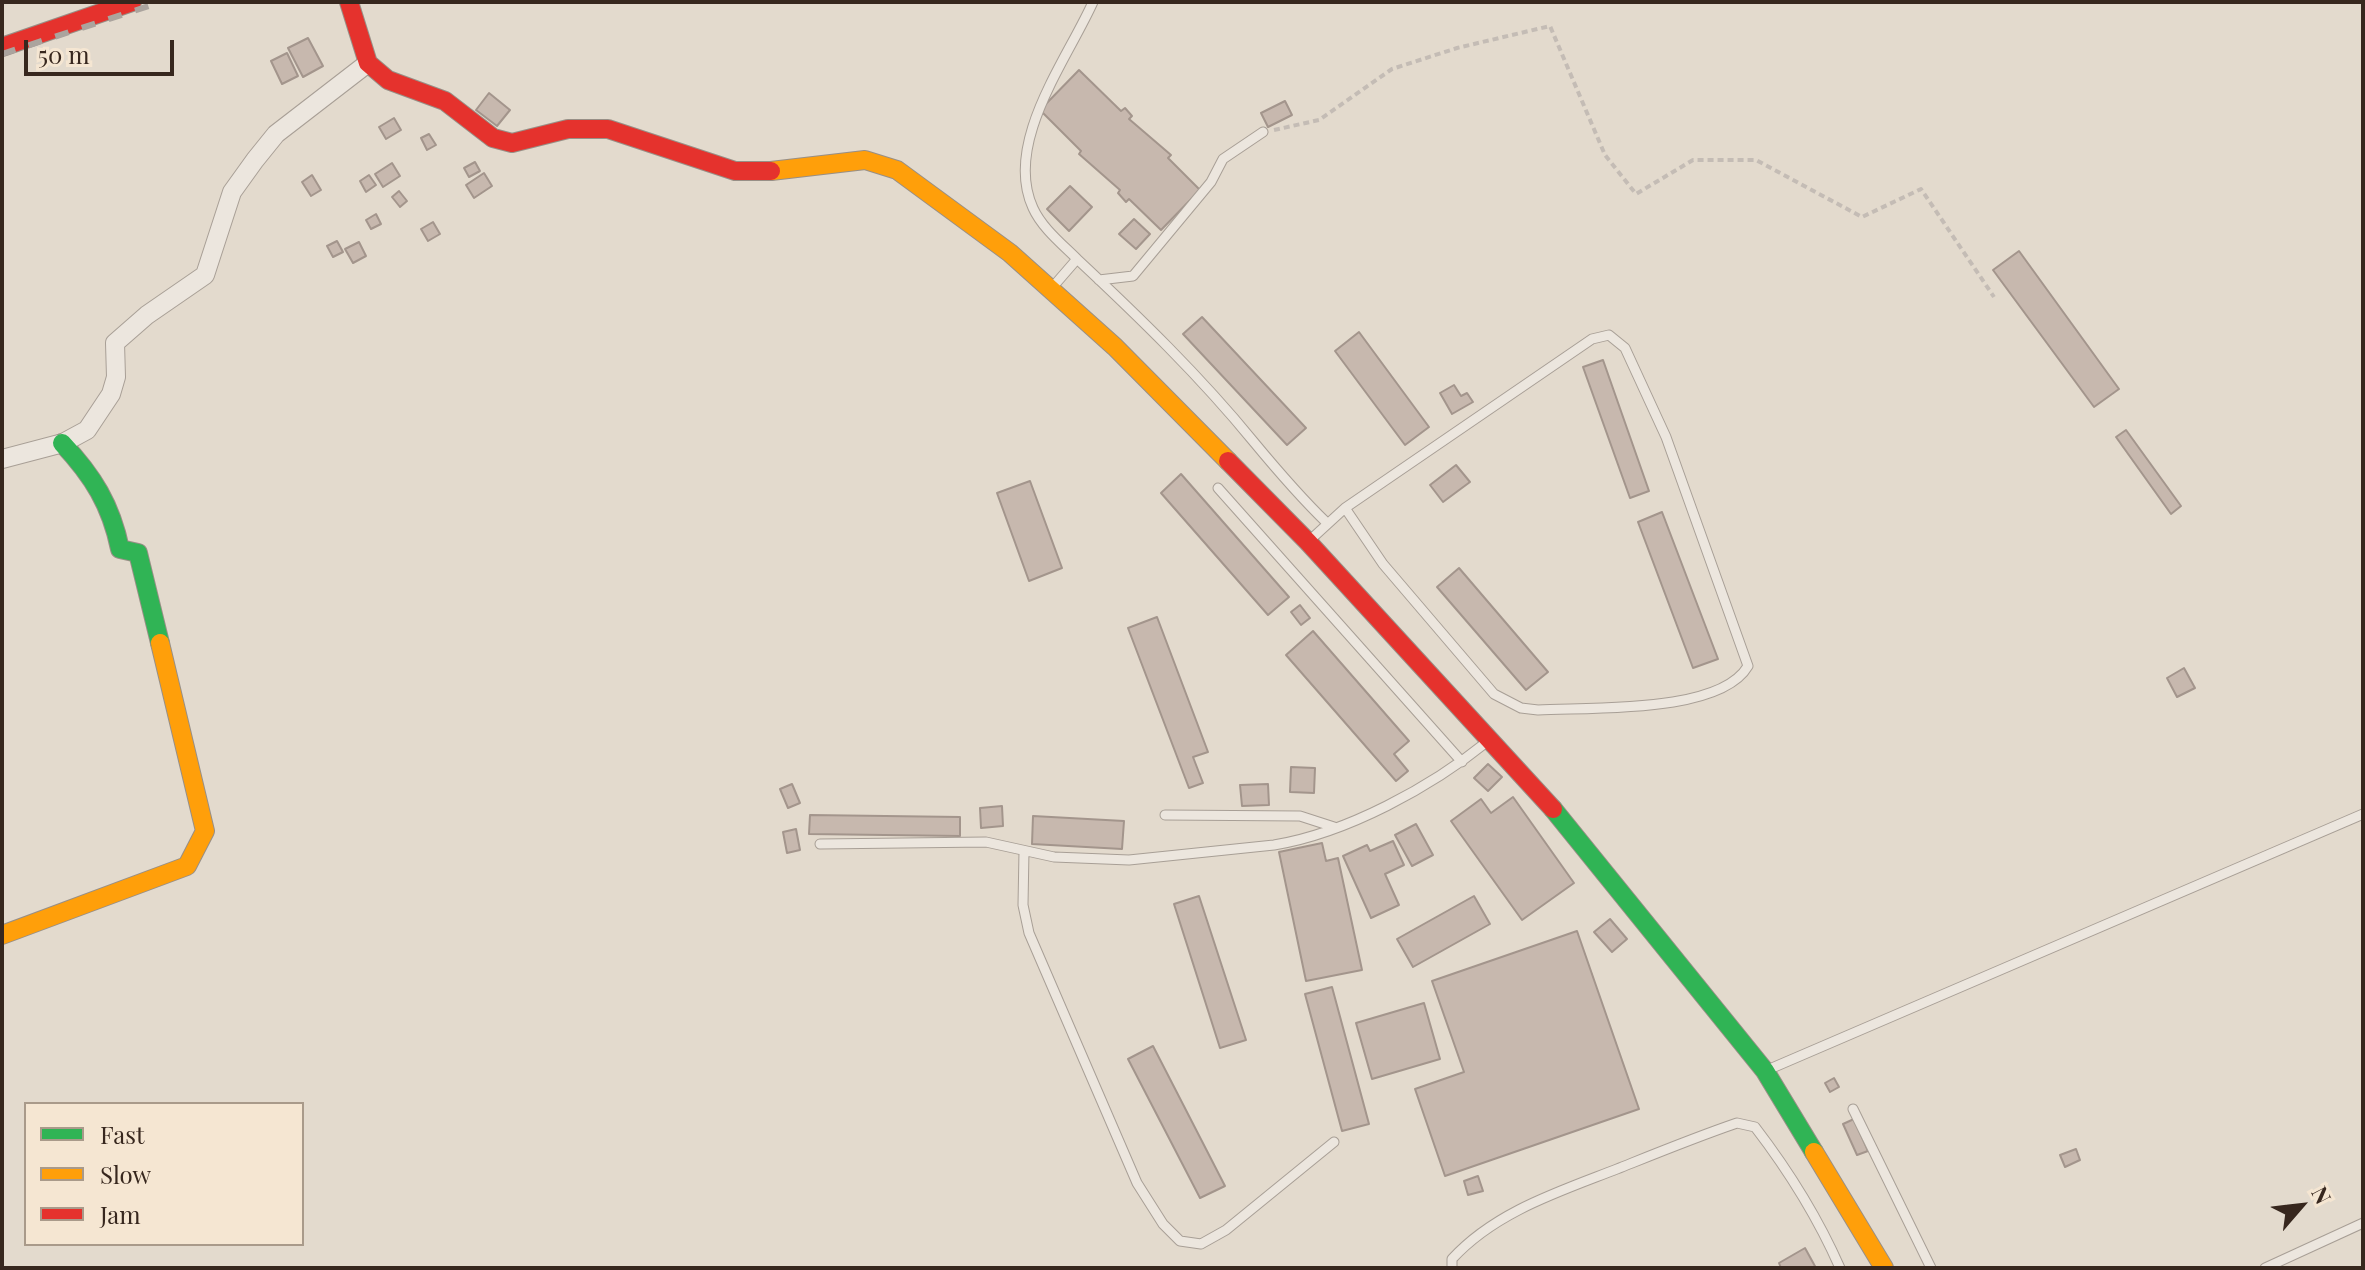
<!DOCTYPE html>
<html>
<head>
<meta charset="utf-8">
<style>
	body { margin:0 }
	#map { position:relative; width:2365px; height:1270px; overflow:hidden; background:#e3dacd; font-family:"Playfair Display",serif }
	canvas { display:block }
	.frame { position:absolute; inset:0; border:4px solid #37271e; pointer-events:none }
	.legend { position:absolute; left:24px; top:1102px; width:280px; height:144px; box-sizing:border-box; background:#f5e6d2; border:2px solid #a99a8a; margin:0; padding:10px 14px; list-style:none; font-size:24px; color:#37271e }
	.legend li { display:flex; align-items:center; gap:16px; height:40px }
	.legend b { width:40px; border:2px solid #a99a8a }
	.north { position:absolute; left:2261px; top:1166px; width:80px; height:80px; -webkit-text-stroke:6px #f5e6d2; paint-order:stroke; rotate:62deg; font-size:22px; font-weight:700; line-height:32px; text-align:center; color:#37271e }
	.north::after { content:''; display:block; margin:auto; width:28px; height:36px; background:#37271e; clip-path:polygon(50% 0,100% 100%,50% 72%,0 100%) }
	.scale { position:absolute; left:24px; top:40px; width:150px; height:36px; box-sizing:border-box; border:4px solid #37271e; border-top:0; padding-left:10px; font-size:24px; line-height:28px; white-space:nowrap; color:#37271e; -webkit-text-stroke:6px #f5e6d2; paint-order:stroke }
</style>
</head>
<body>
<div id="map">
<canvas width="2365" height="1270"></canvas>
<div class="frame"></div>
<ul class="legend">
<li><b style="height:10px;background:#30b455"></b>Fast</li>
<li><b style="height:10px;background:#ff9f0a"></b>Slow</li>
<li><b style="height:10px;background:#e5322d"></b>Jam</li>
</ul>
<div class="north">N</div>
<div class="scale">50 m</div>
</div>
<script>
const c = document.querySelector('canvas').getContext('2d');
c.lineJoin = 'round';
function fillPath(path, color) { c.fillStyle = color; c.fill(path, 'evenodd'); }
function strokePath(path, color, width, dash) { c.strokeStyle = color; c.lineWidth = width; c.lineCap = dash ? 'butt' : 'round'; c.setLineDash(dash || []); c.stroke(path); }
const building = new Path2D(`
	M308 38 323 66 303 77 288 48Z
	M287 53 298 76 282 84 271 61Z
	M1079 70 1121 111 1125 108 1132 116 1129 119 1171 155 1168 158 1200 190 1161 230 1129 199 1126 202 1118 193 1120 190 1079 154 1081 151 1040 110Z
	M489 93 510 110 497 126 476 110Z
	M1285 101 1292 115 1268 127 1261 113Z
	M394 118 401 130 386 139 379 127Z
	M429 134 436 145 427 150 421 138Z
	M475 162 480 171 469 177 464 168Z
	M392 163 400 176 383 187 375 174Z
	M484 173 492 186 474 198 466 185Z
	M312 175 321 190 311 196 302 182Z
	M369 175 376 185 366 192 360 181Z
	M1070 186 1092 207 1069 231 1047 209Z
	M399 191 407 201 400 207 392 197Z
	M376 214 381 224 371 229 366 220Z
	M1134 219 1150 234 1136 249 1119 234Z
	M433 222 440 234 428 241 421 229Z
	M337 241 343 252 333 257 327 246Z
	M359 242 366 256 353 263 345 249Z
	M2019 251 2119 389 2094 407 1993 270Z
	M1202 317 1306 428 1287 445 1183 334Z
	M1359 332 1429 427 1405 445 1335 351Z
	M1603 360 1649 491 1630 498 1583 367Z
	M1454 385 1461 396 1467 393 1473 402 1452 414 1440 393Z
	M2126 430 2181 506 2171 514 2116 437Z
	M1456 465 1470 482 1443 502 1430 485Z
	M1181 474 1289 597 1268 615 1161 493Z
	M1030 481 1062 568 1029 581 997 493Z
	M1662 512 1718 659 1693 668 1638 522Z
	M1459 568 1548 672 1526 690 1437 587Z
	M1300 605 1310 618 1301 625 1291 612Z
	M1157 617 1208 752 1193 757 1203 783 1189 788 1128 628Z
	M1313 631 1409 741 1394 754 1408 771 1396 781 1286 655Z
	M2184 668 2195 688 2177 697 2167 678Z
	M1488 764 1502 777 1488 791 1474 778Z
	M1291 767 1315 768 1314 793 1290 792Z
	M792 784 800 803 788 808 780 789Z
	M1268 784 1269 805 1242 806 1240 785Z
	M1513 797 1574 883 1522 920 1451 821 1481 799 1491 813Z
	M1002 806 1003 826 981 828 980 808Z
	M810 815 960 817V836L809 834Z
	M1033 816 1124 821 1122 849 1032 844Z
	M1416 824 1433 855 1412 866 1395 835Z
	M796 829 800 850 787 853 783 832Z
	M1393 841 1404 865 1385 874 1399 905 1371 918 1343 856 1367 845 1370 851Z
	M1322 843 1326 861 1338 858 1362 970 1306 981 1279 852Z
	M1199 896 1246 1040 1220 1048 1174 904Z
	M1474 896 1490 924 1413 967 1397 939Z
	M1610 919 1627 939 1612 952 1594 932Z
	M1577 931 1639 1109 1445 1176 1415 1089 1464 1072 1432 981Z
	M1332 987 1369 1124 1342 1131 1305 994Z
	M1424 1003 1440 1059 1372 1079 1356 1023Z
	M1153 1046 1225 1186 1200 1198 1128 1059Z
	M1834 1078 1839 1087 1830 1092 1825 1083Z
	M1854 1119 1868 1151 1857 1155 1843 1124Z
	M2076 1149 2080 1160 2065 1167 2060 1155Z
	M1478 1176 1483 1191 1468 1195 1464 1181Z
	M1805 1248 1816 1268H1781L1779 1263Z`);
const path = new Path2D(`
	M1274 130 1319 120 1392 69 1457 48 1550 26 1605 155 1636 194 1693 160H1756L1862 217 1921 189 1994 297`);
const lane = new Path2D(`
	M1077 259C1138 316 1200 376 1253 441 1277 470 1300 497 1327 523
	M1099 280 1133 276 1211 182 1223 159 1263 132
	M1051 289 1077 259C1062 244 1042 228 1033 208 1003 143 1067 60 1093 2
	M1218 488 1462 762
	M1309 541 1345 508 1592 339 1609 335 1625 348 1666 437 1748 666C1720 714 1590 707 1538 710L1521 708 1494 694 1383 564 1345 508
	M1165 815 1300 816 1334 827
	M820 844 986 842 1054 857 1129 860 1274 845C1347 833 1431 787 1488 741
	M1024 851 1023 905 1029 933 1137 1183 1163 1224 1180 1241 1201 1244 1226 1230 1334 1142
	M1765 1071 2363 814
	M1853 1109 1931 1268
	M1452 1268V1259C1495 1212 1558 1192 1617 1169 1657 1153 1696 1137 1737 1123L1755 1127C1788 1170 1818 1218 1840 1268
	M2265 1268 2363 1223`);
const street = new Path2D(`
	M2 459 63 443 87 430 111 394 116 377 115 343 147 315 205 275 232 192 255 160 276 134 368 63`);
const fast = new Path2D(`
	M62 443C93 476 111 505 120 549L138 553 160 643
	M1553 809 1765 1071 1814 1152`);
const slow = new Path2D(`
	M771 171 865 160 897 170 1010 253 1115 347 1228 461
	M2 935 187 866 205 831 160 643
	M1814 1152 1884 1268`);
const jam = new Path2D(`
	M349 2 368 63 388 80 445 101 493 138 512 143 568 129H608L735 171H771
	M2 47 132 2
	M1228 461 1308 542 1553 809`);
const rail = new Path2D(`
	M2 54 161 2`);
fillPath(building, '#c7b8ae');
strokePath(building, '#a3958c', 2);
strokePath(lane, '#a89f96', 11);
strokePath(street, '#a89f96', 20);
strokePath(fast, '#988f86', 20);
strokePath(slow, '#988f86', 20);
strokePath(jam, '#988f86', 20);
strokePath(path, '#c4bcb5', 4, [6, 4]);
strokePath(lane, '#ece6de', 9);
strokePath(street, '#ece6de', 18);
strokePath(fast, '#30b455', 18);
strokePath(slow, '#ff9f0a', 18);
strokePath(jam, '#e5322d', 18);
strokePath(rail, '#aba49e', 6, [14, 14]);
</script>
</body>
</html>
